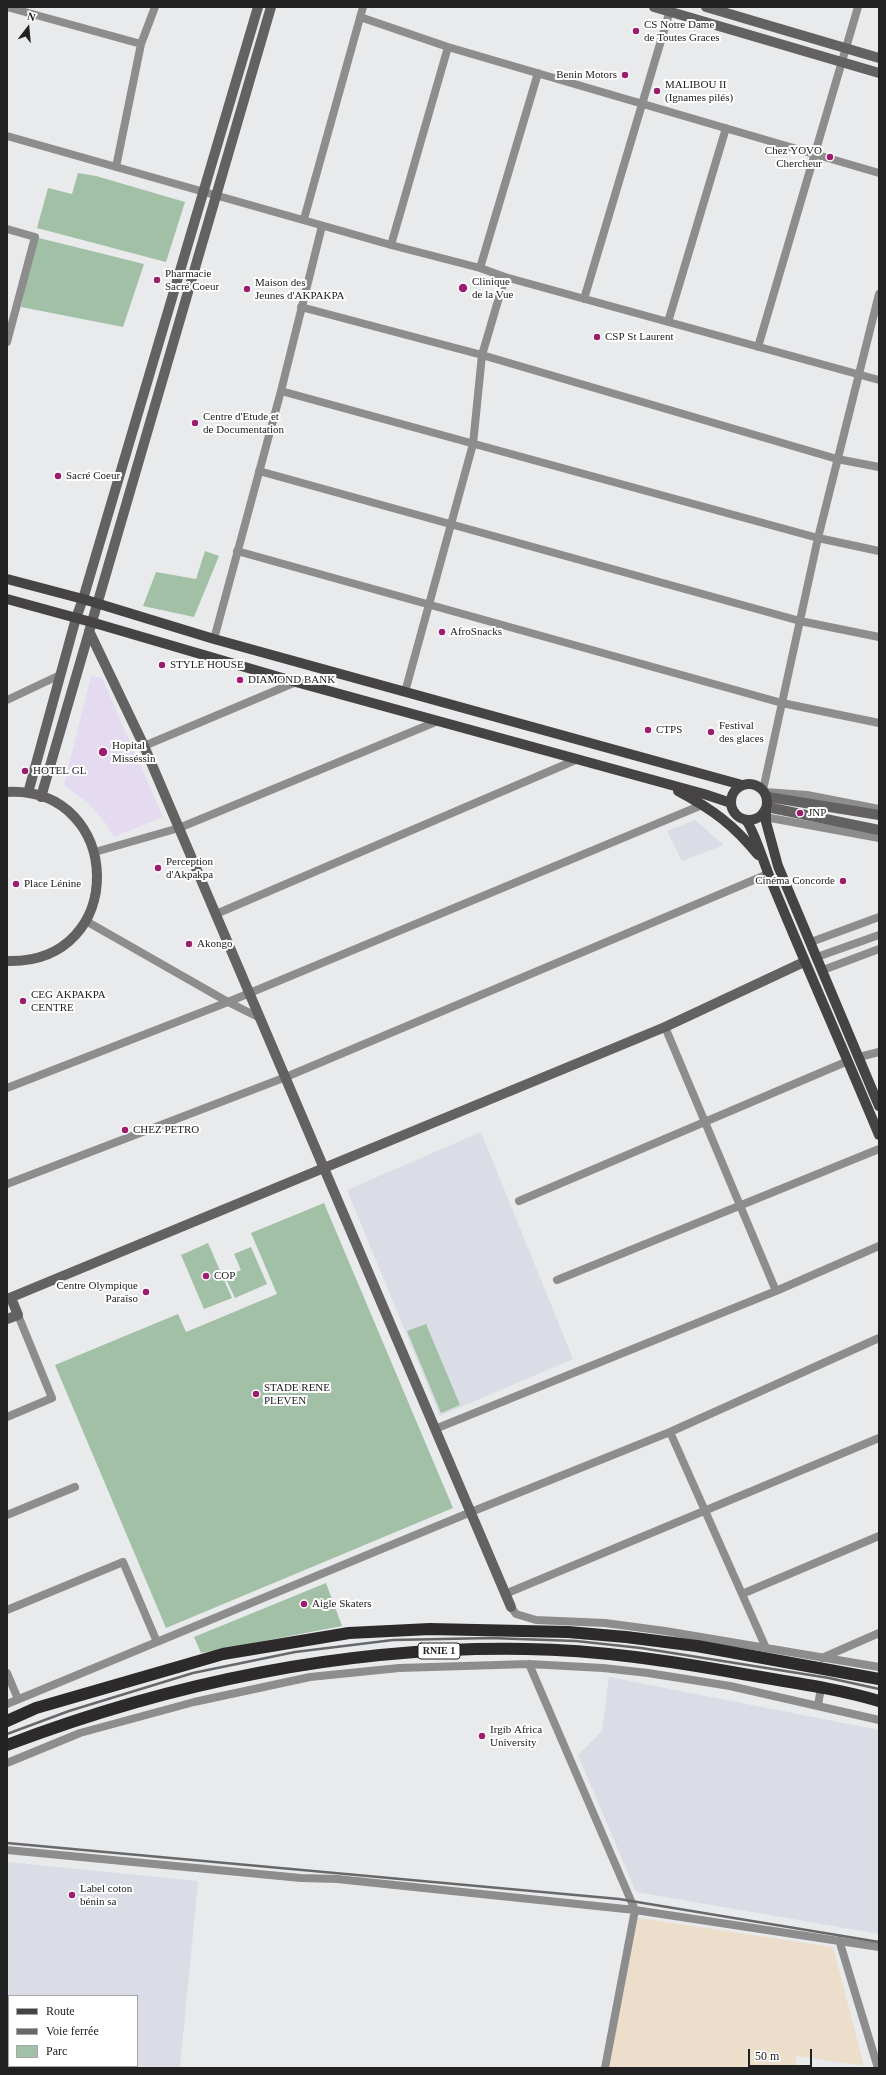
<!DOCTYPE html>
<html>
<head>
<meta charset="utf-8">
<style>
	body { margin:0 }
	#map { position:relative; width:886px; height:2075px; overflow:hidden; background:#e9eaec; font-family:"Times New Roman",serif }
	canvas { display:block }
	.frame { position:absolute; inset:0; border:8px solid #212122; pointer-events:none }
	.legend { position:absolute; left:8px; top:1995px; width:130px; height:72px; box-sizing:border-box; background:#fff; border:1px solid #a6a6a7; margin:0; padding:5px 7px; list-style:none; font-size:12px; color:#212122 }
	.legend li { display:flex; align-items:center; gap:8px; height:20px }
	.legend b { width:20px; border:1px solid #a6a6a7 }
	.north { position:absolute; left:8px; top:8px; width:40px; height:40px; -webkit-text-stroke:3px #fff; paint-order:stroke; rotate:16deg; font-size:11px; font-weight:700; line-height:16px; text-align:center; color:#212122 }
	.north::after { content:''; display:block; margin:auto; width:14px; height:18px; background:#212122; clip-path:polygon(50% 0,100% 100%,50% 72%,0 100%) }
	.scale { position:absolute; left:748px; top:2049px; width:64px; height:18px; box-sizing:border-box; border:2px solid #212122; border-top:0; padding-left:5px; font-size:12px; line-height:14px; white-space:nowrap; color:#212122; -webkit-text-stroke:3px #fff; paint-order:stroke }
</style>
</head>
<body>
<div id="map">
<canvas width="886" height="2075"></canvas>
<div class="frame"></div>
<ul class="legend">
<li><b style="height:5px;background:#454343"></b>Route</li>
<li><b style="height:5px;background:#676869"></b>Voie ferrée</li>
<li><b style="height:11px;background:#a1c0a6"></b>Parc</li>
</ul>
<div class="north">N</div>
<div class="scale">50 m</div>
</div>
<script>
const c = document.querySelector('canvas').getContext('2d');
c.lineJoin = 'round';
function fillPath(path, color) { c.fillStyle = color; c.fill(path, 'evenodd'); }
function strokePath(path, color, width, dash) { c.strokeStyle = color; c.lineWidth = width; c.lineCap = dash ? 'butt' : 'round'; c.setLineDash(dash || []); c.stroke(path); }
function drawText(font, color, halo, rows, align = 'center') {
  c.font = font + ' "Times New Roman",serif'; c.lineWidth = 4; c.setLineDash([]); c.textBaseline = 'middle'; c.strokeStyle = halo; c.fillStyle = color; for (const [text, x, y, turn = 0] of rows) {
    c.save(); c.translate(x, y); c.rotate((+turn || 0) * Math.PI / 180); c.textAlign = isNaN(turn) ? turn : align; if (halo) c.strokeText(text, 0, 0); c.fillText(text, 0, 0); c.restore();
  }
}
const commercial = new Path2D(`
	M632 1917 833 1947 864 2066 797 2056 795 2068H609Z`);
const built = new Path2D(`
	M695 820 724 845 682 861 667 831Z
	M481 1132 573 1359 440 1416 347 1190Z
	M609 1677 879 1730V1934L636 1892 578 1755 602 1731Z
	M7 1862 198 1881 180 2068H7ZM9 1996H137V2066H9Z`);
const medical = new Path2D(`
	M91 676 102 678 163 817 114 837 104 821 87 802 64 785Z`);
const green = new Path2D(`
	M78 173 96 176 185 202 166 262 37 228 48 188 72 194Z
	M35 237 144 264 123 327 21 307Z
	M205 551 219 556 194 617 143 606 156 572 196 579Z
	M324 1203 453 1508 166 1628 55 1365 178 1314 186 1332 277 1294 251 1233Z
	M208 1243 232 1298 204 1309 181 1255Z
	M251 1247 267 1284 235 1298 225 1277 241 1270 234 1254Z
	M426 1324 460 1405 441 1413 407 1331Z
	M326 1583 342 1626 201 1653 194 1637Z`);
const street = new Path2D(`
	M7 7 141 44
	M360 17 448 47 879 173
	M7 136 391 245 480 268 505 277 879 380
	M116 167 141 44 155 7
	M304 219 363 7
	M7 229 35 237 7 342
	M391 245 448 47
	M480 268 538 73
	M584 299 671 7
	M301 307 482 355 837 459 879 467
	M668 322 726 128
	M758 347 858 7
	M281 391 818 538 879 551
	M259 471 800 621 879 637
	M237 551 782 703 879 723
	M214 639 281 391 322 226
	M405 692 473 444 482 355 505 277
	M7 700 60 675
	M144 746 296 682
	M763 790 818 538 879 294
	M765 792 807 795 879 809
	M765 817 879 838
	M95 852 179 828 438 721
	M216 914 578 759
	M86 921 228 1002 260 1018
	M811 942 879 917
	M817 957 879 935
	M823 970 879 949
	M665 1027 776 1291
	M859 1057 879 1052
	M7 1088 228 1002 702 805
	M7 1184 286 1077 768 874
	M519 1201 848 1061
	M557 1280 879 1149
	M7 1417 52 1398 18 1315
	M435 1429 776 1291 879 1246
	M670 1432 766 1648
	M7 1515 75 1487
	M505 1594 879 1438
	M742 1594 879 1536
	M511 1607 516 1614 536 1620 605 1623 665 1631 879 1667
	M7 1610 123 1562 157 1642
	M822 1658 879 1633
	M529 1664 635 1910 605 2068
	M7 1673 18 1699
	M7 1704 471 1512 670 1432 879 1338
	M818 1705 821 1688
	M7 1763 80 1733 194 1702 310 1677 399 1668 529 1664 603 1668 648 1673 730 1686 879 1720
	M7 1850 301 1878 337 1879 635 1910 879 1947
	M839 1940 878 2068`);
const secondary = new Path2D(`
	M654 7 879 73
	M706 7 879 58
	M89 631 144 746 511 1607
	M7 792C125 786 129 965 7 961
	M28 793 76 618 83 599 258 7
	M41 797 271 7
	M768 797 879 815
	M767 807 879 830
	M7 1299 665 1027 804 962
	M7 1319 18 1315 11 1298`);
const primary = new Path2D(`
	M7 579 83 599 214 639 742 785
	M7 599 91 622 296 682 704 794 731 803
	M731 802a18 18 0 1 1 36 0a18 18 0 1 1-36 0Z
	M678 791C712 809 734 825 758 855
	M766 811V822L778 866 879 1106
	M745 820C752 824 767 872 772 883 807 968 844 1051 879 1135`);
const highway = new Path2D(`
	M7 1721 36 1708 223 1654 349 1633 430 1629 568 1632 626 1637 697 1646 879 1679
	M7 1745C172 1682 349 1646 526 1649 599 1650 671 1661 743 1674 788 1682 835 1688 879 1701`);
const rail = new Path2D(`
	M7 1734 69 1711 193 1673 295 1652 393 1640 491 1638 576 1641 641 1648 829 1678 879 1689
	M7 1843 619 1899 879 1942`);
const markers = [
	[636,31,4,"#9e1c6e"],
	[625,75,4,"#9e1c6e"],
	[657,91,4,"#9e1c6e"],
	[830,157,4,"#9e1c6e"],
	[157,280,4,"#9e1c6e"],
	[463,288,5,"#9e1c6e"],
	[247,289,4,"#9e1c6e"],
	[597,337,4,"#9e1c6e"],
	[195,423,4,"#9e1c6e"],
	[58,476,4,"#9e1c6e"],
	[442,632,4,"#9e1c6e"],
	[162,665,4,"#9e1c6e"],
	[240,680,4,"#9e1c6e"],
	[648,730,4,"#9e1c6e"],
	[711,732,4,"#9e1c6e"],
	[103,752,5,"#9e1c6e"],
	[25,771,4,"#9e1c6e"],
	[800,813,4,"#9e1c6e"],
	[158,868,4,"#9e1c6e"],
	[843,881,4,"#9e1c6e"],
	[16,884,4,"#9e1c6e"],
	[189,944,4,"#9e1c6e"],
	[23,1001,4,"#9e1c6e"],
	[125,1130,4,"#9e1c6e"],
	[206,1276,4,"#9e1c6e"],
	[146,1292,4,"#9e1c6e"],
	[256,1394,4,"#9e1c6e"],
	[304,1604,4,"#9e1c6e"],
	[482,1736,4,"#9e1c6e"],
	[72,1895,4,"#9e1c6e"]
];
const shields = [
	[439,1651,42]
];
const shieldNames = [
	["RNIE 1",439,1651]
];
const poiNames = [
	["CS Notre Dame",644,25],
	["de Toutes Graces",644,38],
	["Benin Motors",617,75,"right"],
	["MALIBOU II",665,85],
	["(Ignames pilés)",665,98],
	["Chez YOVO",822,151,"right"],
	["Chercheur",822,164,"right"],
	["Pharmacie",165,274],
	["Sacré Coeur",165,287],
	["Clinique",472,282],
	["de la Vue",472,295],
	["Maison des",255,283],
	["Jeunes d'AKPAKPA",255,296],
	["CSP St Laurent",605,337],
	["Centre d'Etude et",203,417],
	["de Documentation",203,430],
	["Sacré Coeur",66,476],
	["AfroSnacks",450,632],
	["STYLE HOUSE",170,665],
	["DIAMOND BANK",248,680],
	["Festival",719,726],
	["des glaces",719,739],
	["CTPS",656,730],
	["Hopital",112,746],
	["Misséssin",112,759],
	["HOTEL GL",33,771],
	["JNP",808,813],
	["Perception",166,862],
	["d'Akpakpa",166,875],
	["Cinéma Concorde",835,881,"right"],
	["Place Lénine",24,884],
	["Akongo",197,944],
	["CEG AKPAKPA",31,995],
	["CENTRE",31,1008],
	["CHEZ PETRO",133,1130],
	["COP",214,1276],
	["Centre Olympique",138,1286,"right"],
	["Paraïso",138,1299,"right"],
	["STADE RENE",264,1388],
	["PLEVEN",264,1401],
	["Aigle Skaters",312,1604],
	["Irgib Africa",490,1730],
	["University",490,1743],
	["Label coton",80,1889],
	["bénin sa",80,1902]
];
fillPath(commercial, '#ecdecb');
fillPath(built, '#dadde6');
fillPath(medical, '#e5dbf0');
fillPath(green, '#a1c0a6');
strokePath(street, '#8e8d8d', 8);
strokePath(secondary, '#636161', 10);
strokePath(primary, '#454343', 10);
strokePath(highway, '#2c2a2a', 12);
strokePath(rail, '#676869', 2.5);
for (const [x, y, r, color] of markers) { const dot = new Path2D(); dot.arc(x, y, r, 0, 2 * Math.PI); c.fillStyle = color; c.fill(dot); strokePath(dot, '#fff', 1.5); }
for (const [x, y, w] of shields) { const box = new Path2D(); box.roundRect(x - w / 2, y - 8, w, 16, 3); c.fillStyle = '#fff'; c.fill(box); strokePath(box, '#212122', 1); }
drawText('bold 10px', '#212122', null, shieldNames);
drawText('11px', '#212122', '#fff', poiNames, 'left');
</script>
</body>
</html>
